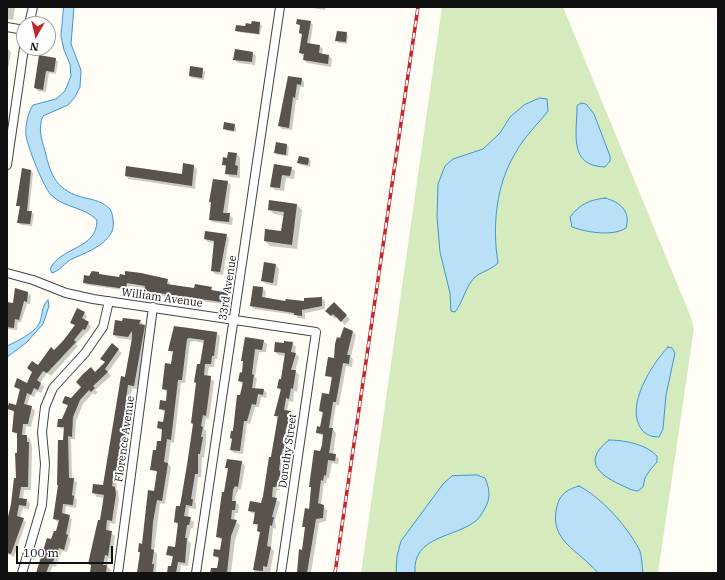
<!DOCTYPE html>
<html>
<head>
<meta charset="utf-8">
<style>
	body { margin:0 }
	#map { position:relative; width:725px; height:580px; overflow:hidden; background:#fffdf5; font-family:"IBM Plex Serif",serif }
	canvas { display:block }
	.frame { position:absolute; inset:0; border:8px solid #111; pointer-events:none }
	.north { position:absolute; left:16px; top:16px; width:40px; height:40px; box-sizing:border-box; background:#fff; border:1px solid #a0a0a0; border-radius:50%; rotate:188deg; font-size:11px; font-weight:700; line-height:16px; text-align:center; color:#111 }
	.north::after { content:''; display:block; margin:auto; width:14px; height:18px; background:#c4262e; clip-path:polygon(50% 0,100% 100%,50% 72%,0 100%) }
	.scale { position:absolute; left:16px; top:546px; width:97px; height:18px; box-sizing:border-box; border:2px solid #111; border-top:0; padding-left:5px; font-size:12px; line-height:14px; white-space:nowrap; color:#111; -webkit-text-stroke:3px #fff; paint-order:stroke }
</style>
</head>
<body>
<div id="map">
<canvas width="725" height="580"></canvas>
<div class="frame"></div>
<div class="north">N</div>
<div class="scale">100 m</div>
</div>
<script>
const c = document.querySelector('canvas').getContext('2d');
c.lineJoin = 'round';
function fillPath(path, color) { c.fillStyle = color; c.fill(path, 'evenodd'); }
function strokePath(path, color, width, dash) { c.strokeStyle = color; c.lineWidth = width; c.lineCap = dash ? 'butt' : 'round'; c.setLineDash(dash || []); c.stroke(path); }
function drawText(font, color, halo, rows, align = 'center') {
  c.font = font + ' "IBM Plex Serif",serif'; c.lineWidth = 4; c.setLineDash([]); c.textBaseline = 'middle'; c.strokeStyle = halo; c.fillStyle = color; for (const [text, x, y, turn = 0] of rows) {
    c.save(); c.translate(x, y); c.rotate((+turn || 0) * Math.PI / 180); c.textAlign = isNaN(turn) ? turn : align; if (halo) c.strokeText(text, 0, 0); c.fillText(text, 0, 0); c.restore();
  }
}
const green = new Path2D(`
	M442 7H563L690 315 694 328 658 573H361Z`);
const water = new Path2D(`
	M64 7H74L71 44 81 70 80 87 75 97 68 105 43 116C38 128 41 138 45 151 51 177 57 191 85 198 95 200 103 202 110 209 112 212 113 217 113 220 117 242 87 252 72 259 64 263 61 270 52 273L50 269C61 246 97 250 97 220 83 206 66 209 51 195 44 188 27 146 26 135 25 126 28 112 33 105L56 99 65 91 71 76 70 64 64 50 61 36Z
	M540 98 547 99 548 111C538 124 524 137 516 152 496 184 492 226 498 263 491 270 480 272 474 278 465 288 463 302 455 312L451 311 450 293 440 252 437 217 438 184 445 166 453 159 483 149 500 133 510 117 524 105Z
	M581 103 586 104 594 114 610 156V161L605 167C568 166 577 134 577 106Z
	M605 198C620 202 631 211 626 228 612 237 586 232 572 227L570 217C580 204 589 200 605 198Z
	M48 300 49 306 43 324 26 343 7 357V346C17 341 33 334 39 324 43 316 41 306 48 300Z
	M668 347 672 348 675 353 666 395 663 429 659 437C652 437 646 435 642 430 624 407 652 364 668 347Z
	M609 440C624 440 646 444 657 456V462L650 470 645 478 643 487 638 491C632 491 626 487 621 485 597 474 583 460 609 440Z
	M477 475 485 478C490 490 491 498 484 510 482 513 480 517 477 520 456 538 412 535 415 573H396L397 556 401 541 443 484 452 476Z
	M579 486C602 498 626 525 639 549 642 555 642 566 643 573H598C579 550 548 541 557 506 560 494 568 489 579 486Z`);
const shadow = new Path2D(`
	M7 7H15L13 20 7 19Z
	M306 7H326L325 10Z
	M253 22 262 25 260 35 238 32 236 30 252 25Z
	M310 22 313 25 310 45 319 46 323 49 322 55 329 56 332 59 331 67 307 63 304 60V57L300 53 303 36 300 33 301 27 298 24Z
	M346 33 348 36 347 44 339 43 336 40Z
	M7 48 11 52 8 69H7Z
	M253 53 256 56 255 65 238 63 234 59Z
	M40 56 55 59 58 62 56 74 49 73 46 92 38 91 35 88Z
	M202 69 205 72 204 80 192 78 190 76Z
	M289 77 302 79 304 82V87H300L298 100H296L292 130 282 129 279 126Z
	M234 125 236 127V132L227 131 225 129Z
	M287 145 289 147 288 156 278 155 275 153Z
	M237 154 240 158V178L230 177 226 173 227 168 223 165Z
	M299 157 309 159 311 161 310 167 301 165 298 163Z
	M275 165 291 168 295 171 294 179 286 178 284 191 275 190 271 186Z
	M194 166 197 169 195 189 129 179 126 176 183 175Z
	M31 170 33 173 29 212 34 214 32 226 21 225 18 222 20 208 18 205Z
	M227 182 231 185 227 214 233 218 232 225 213 222 210 219 212 204 210 202Z
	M270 201 297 205 302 210 297 249 270 246 265 241 282 232 284 216 274 214 269 209Z
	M226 235 229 238 223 275 215 274 212 271 215 243 208 242 205 239Z
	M276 265 279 269 277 286 266 284 262 281Z
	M99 273 101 275 120 278 167 280 170 283V286L195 289 211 288 214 291 229 294 232 297 230 305 148 294 145 291V288L130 286 129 291 87 285 84 282Z
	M263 288 266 292 265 298 286 302H306L321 298 325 301V309L305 313V319L298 318 296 315 254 309 251 306Z
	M28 293 31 296 30 304H27L21 322H18L17 330 7 329V303L14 304Z
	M334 304 350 319 345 325 337 317 335 319 327 311Z
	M84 313 87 316 85 321 91 326 88 332H87L76 344 78 346 51 376 47 373 40 383 44 387 41 393 37 391 34 397 30 395 27 406 35 410 31 427 26 426 25 436 30 439 32 446 31 490H24L23 499 30 503 29 509 23 508 20 518 26 522 14 557 8 554 7 557V525L17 479 18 435 13 432 15 413 8 408 16 406 20 391 15 386 27 384 38 366 54 351 75 326 71 322Z
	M140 321 148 329 137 389 132 388 130 401 134 409 123 480 117 479 116 489 118 491 119 499 115 524 110 523 109 532 115 536 112 559 108 558 107 566 111 570 110 573H91L92 566 90 564 101 522 104 498 97 497 93 493 104 486 132 340 117 338 114 335Z
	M183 327 217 333 220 337 217 359H215L214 367H209L207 377 214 381 213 390 209 419 206 418 204 429 206 431V442L204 457H202L201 477H198L195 502 196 504V509L189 508 188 518 194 522 193 528H191L188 541 191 543 188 566 181 565 180 573H168L172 567 174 558 167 554 176 548 179 526 175 522 180 507 194 425 204 343 194 341 190 342 185 383H181L174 443 171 442 168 464 171 467 165 504 160 503 154 551 157 554 156 573H137L141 553 139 552 143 545 155 492 158 473 151 469 161 442 163 431 158 428 164 423 166 413 160 409 167 402 168 393 163 389 172 365 174 354 169 350 170 342H172Z
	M353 332 356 335 351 357 353 359 352 367 346 366 339 405H336L332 429 336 433 333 455 339 459 338 464 332 463 329 478H327L326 483H324L321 505 327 510 326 521 319 523 311 573H299L306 528 303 526 310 510 312 488 310 487 321 452 324 437 318 433 321 428 323 414 320 411 330 395 332 379 326 375 335 359 341 339Z
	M263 341 267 344 266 352H259L255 377 257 379 255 389 263 390 267 393 266 398 261 397 259 407H255L250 424 247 423 243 454 234 453 231 450 233 440 231 438 243 385 239 381 244 363 242 361Z
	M292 343 296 347 295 353 299 357 295 371 299 375 297 392 294 391 293 402 289 401 287 411 294 415 291 431 289 430 287 452 284 460V480H282L280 490H277L275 499 280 502 275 520 276 529 273 528 271 548 274 551 270 573H254L261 534 258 531V527L254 523 255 515 249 511 262 504 278 419 275 416 281 391 278 388 282 380 286 356 278 355 275 351Z
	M112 345 122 353 108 372 111 376 95 390 98 392 95 395 93 393 83 404 76 421 75 439H71L72 479 77 482 75 498 77 500 76 508 66 506 65 515 72 519 69 537 71 539 67 552 62 551 56 567 53 566 50 573H37L57 533 59 523 54 519 65 430 58 427 68 407 64 403 71 400 106 363Z
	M227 460 242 462 245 466 241 489H239L236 494 235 502 239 505 238 513H235L234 521 240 525 235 540 231 573H212L218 570 220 560 214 556 221 551 223 541 217 537 228 470 227 468Z`);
const building = new Path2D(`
	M297 19 311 21 307 43 320 45 319 53 329 55 328 64 303 60 304 54 299 53 302 34 299 33 300 25 296 24Z
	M252 21 260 22 259 34 235 31 236 25 245 26 246 23 251 24Z
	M337 31 347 32 346 42 335 41Z
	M235 49 253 52 252 62 233 60Z
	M39 55 56 58 54 72 46 71 43 90 34 88Z
	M190 66 203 68 202 78 189 76Z
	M288 76 302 78 301 85 297 84 295 98 293 97 289 128 278 126Z
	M224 122 235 124 234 131 223 129Z
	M276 142 287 144 286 155 274 153Z
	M228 152 237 153 235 165 238 166 237 175 225 174 226 165H222L223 157 227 158Z
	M299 156 309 158 308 165 297 163Z
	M183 163 194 165 192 186 125 176 126 166 182 174Z
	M274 164 292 167 290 176 282 175 280 188 270 187Z
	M22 168 31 170 27 211H32L30 224 17 223 20 206H16Z
	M213 179 228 181 223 213H230L229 222 209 220 211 202H209Z
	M269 200 297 204 292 245 264 241 265 229 281 231 284 212 268 210Z
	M205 231 227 234 220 272 211 271 214 241 204 239Z
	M264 262 276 264 273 283 261 281Z
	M92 271 99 272V274L119 277 120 274 125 275V271L141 273 168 279 167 284 194 288 195 284 212 287 211 290 229 293 228 303 144 291 145 286 127 283 126 289 83 283 84 275 89 276Z
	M253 286 263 287 262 297 285 301 286 299 304 301V298L322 297V306L302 310V316L294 315V313L250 306Z
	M15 288 28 292 27 302 24 301 19 320 15 319 14 328 7 327V302L13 303Z
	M334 302 347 315 341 322 333 314 331 316 325 311Z
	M77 308 85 312 82 318 89 322 85 330 83 329 74 340 76 342 47 373 43 371 37 380 41 383 38 390 34 388 31 395 27 393 24 404 32 406 28 424H23L22 435H27V442H29L28 487H21L19 498 27 499 26 506 19 505 17 516 24 518 11 554 7 553V521L11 504 14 478H16L15 453H17V433L12 432 14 411 7 409 9 403 16 405 20 389 14 387 17 378 27 383 32 372 27 368 32 361 38 365 51 347 54 350 63 341 75 325 70 323Z
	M123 318 141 320 139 324 145 325 134 386 128 385 126 399 130 400 129 404 131 405 120 477 114 476 112 486 115 487 116 494 112 521 107 520 106 530 112 531 108 556 105 555 103 565H107L106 573H90L91 565 88 564 90 555 98 520H100L104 495 92 493 93 484 103 485 121 376 125 377 132 338V331L128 337 113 335 115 320 122 321Z
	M174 326 217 332 214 356H212L211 364H205L204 375 211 376 210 386 206 416 203 415 201 426 203 427 201 437H203L200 454H198V474H195L191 499H193L192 506 186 505 184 516 191 517 189 525H187L185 538H187L185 563 178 562 176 573H167L168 566H171L173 556 166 555 168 546 175 547 178 523 174 522 176 506H180L187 465 193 424 191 423 196 383 194 382 197 364H200L204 340 189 338 187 339 182 380H178L171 440 167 439 164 462 168 463 162 501 157 500 153 522 151 549 154 550 152 564H154L153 573H137L140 552H138L139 543 142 544 148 490 154 491 157 471 150 470 153 450H156L157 441H161L162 429 157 428 158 421 163 422 165 410 159 409 160 400 166 401 167 390 162 389 165 363 171 364 173 351H168Z
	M344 327 353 331 347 355H350L349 364 343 363 336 402H333L329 428H333L329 453 336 454 335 461 328 460 326 476 324 475 323 481 321 480 318 503 324 505 323 518 316 519 307 573H297L299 549 302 550 305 527H302L305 508 309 509 310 499 311 487H309L314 450 320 451 322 445 323 434 316 433 317 426 320 427 323 412 319 411 320 404 322 393 329 394 332 377 325 376 328 357 334 358 335 344 337 337 340 338Z
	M245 337 264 340 262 350 255 349 252 374 254 375 252 388 264 389 263 395 258 394 256 405 252 404 247 421H244L240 451 230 450 232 439 230 438 231 431H233L237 395H240L243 382 238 381 240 372 242 373 243 361H241Z
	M284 341 293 342 291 352 296 353 291 370H296L293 389 291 388 289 399 286 398 284 410 291 411 288 428 286 427 284 449 283 448 281 456 279 470 281 471 280 477H279L277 487H273L272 497 277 498 272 517H274L272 526 270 525 267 546 271 547 267 567 263 566V571L253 570 260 532 257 531 258 524H253L255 512 248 511 250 501 261 503 263 496 269 457H271L278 416H274L281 389 277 388 279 379H281L285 353 274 352 275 342 284 343Z
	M112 343 119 349 105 369 108 372 93 386 95 388 91 392 89 390 80 400 73 417 72 437 68 436 69 478H74L72 495 74 496 73 505 63 504 62 513 70 515 66 534 68 535 64 550 59 548 52 564 50 563 46 573H36L47 538 51 539 54 531H56L59 520 53 519 58 485H57L58 440H63L64 427H57L58 419H62L68 405 62 403 65 396 71 398 81 387 76 382 83 374 91 367 95 372 105 362 100 359Z
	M227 459 242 461 238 487 235 486 233 490 232 501H236L235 510H232L231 519 237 520 231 536 227 573H210L211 568H217L219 557 213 556 214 549 220 550 222 538 216 537 222 492H224L228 468H225Z`);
const minor = new Path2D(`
	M29 24 33 7
	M7 27 24 30
	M7 165 24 48
	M7 273 33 280 66 293 93 299 316 332 281 573
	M22 573 42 505 45 464 42 432 45 407 53 388 85 353 103 327 109 301
	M118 573 153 307
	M196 573 280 7`);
const rail = new Path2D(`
	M335 573 418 7`);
const streetNames = [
	["33rd Avenue",228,288,-81],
	["William Avenue",162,298,8],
	["Florence Avenue",125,439,-82],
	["Dorothy Street",288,451,-82]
];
fillPath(green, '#d5ebbd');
fillPath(water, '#b9e0f7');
strokePath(water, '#3f96cf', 1);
fillPath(shadow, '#0003');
fillPath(building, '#5a524d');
strokePath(minor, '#444', 10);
strokePath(minor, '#fff', 8);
strokePath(rail, '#c4262e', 3.5);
strokePath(rail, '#fff', 2, [6]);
drawText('11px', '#111', '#fff', streetNames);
</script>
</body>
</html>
